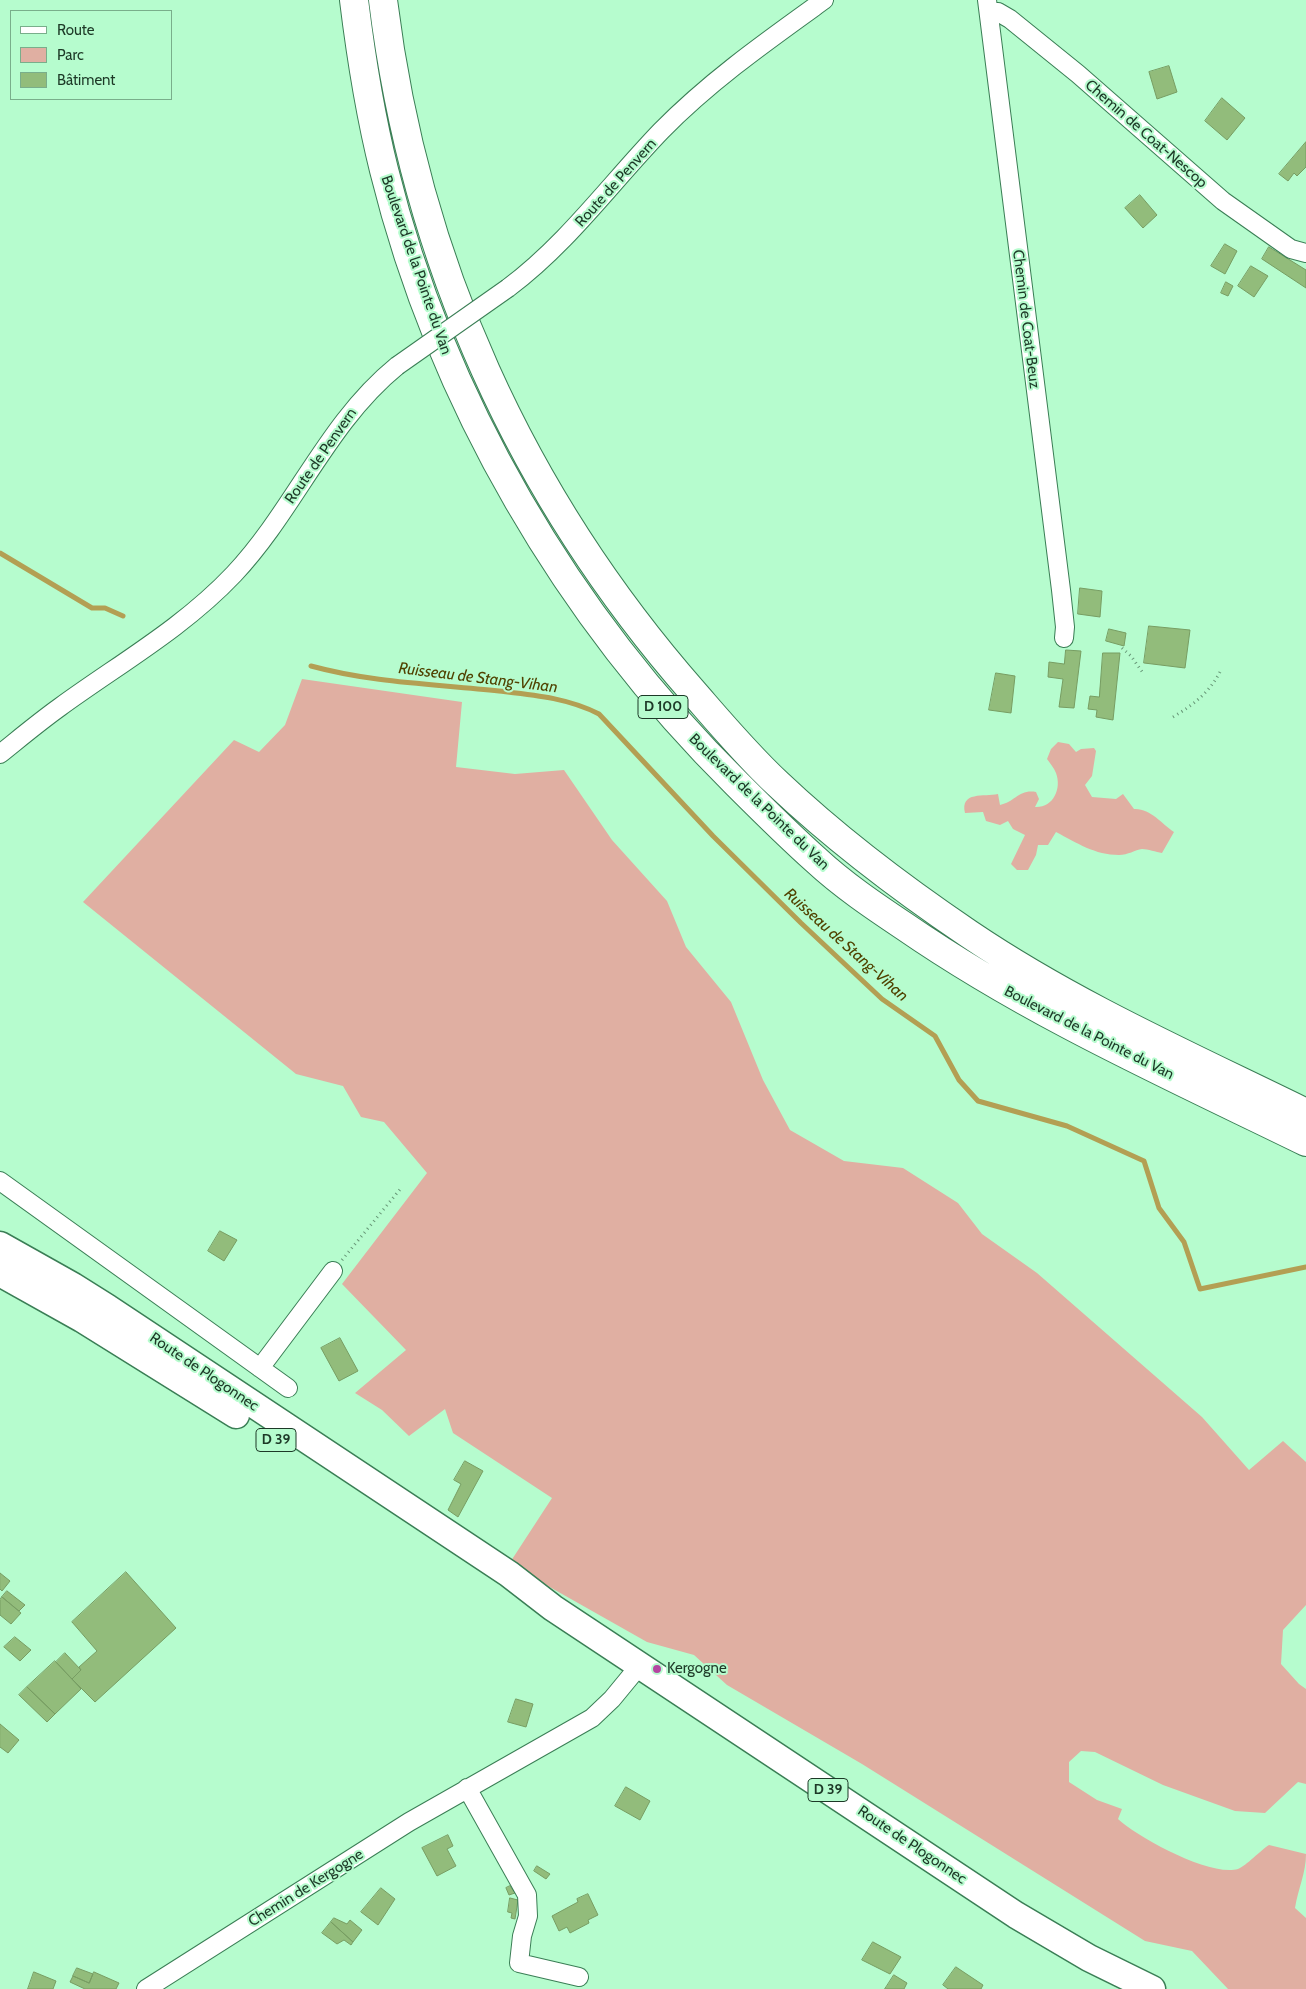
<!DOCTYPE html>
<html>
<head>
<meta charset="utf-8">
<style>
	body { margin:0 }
	#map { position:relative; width:1306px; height:1989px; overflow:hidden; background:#b6fcce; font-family:Cabin,sans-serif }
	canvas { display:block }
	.legend { position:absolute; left:10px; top:10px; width:162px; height:90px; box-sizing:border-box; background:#b6fcce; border:1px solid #79ae8b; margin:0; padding:6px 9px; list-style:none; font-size:15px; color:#1d3927 }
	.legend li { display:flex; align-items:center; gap:10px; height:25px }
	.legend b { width:25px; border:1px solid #79ae8b }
</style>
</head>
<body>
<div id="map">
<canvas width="1306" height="1989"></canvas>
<ul class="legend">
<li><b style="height:6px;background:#fff"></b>Route</li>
<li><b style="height:14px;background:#e0afa2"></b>Parc</li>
<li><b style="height:14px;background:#92bc7b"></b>Bâtiment</li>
</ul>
</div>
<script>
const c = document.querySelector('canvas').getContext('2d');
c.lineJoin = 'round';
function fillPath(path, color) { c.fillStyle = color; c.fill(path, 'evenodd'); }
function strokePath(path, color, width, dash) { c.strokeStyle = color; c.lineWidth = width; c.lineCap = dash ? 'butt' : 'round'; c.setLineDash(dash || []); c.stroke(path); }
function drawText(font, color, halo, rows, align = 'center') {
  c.font = font + ' Cabin,sans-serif'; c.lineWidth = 4; c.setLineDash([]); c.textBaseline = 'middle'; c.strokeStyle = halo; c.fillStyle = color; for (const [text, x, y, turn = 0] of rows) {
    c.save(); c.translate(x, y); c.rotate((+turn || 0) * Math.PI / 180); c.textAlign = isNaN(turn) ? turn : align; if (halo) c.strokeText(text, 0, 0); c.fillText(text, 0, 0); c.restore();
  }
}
const green = new Path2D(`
	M302 679 462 702 456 767 515 774 564 770 612 840 667 901 686 947 731 1002 763 1080 790 1130 844 1161 903 1168 958 1203 982 1234 1037 1273 1202 1417 1249 1470 1283 1441 1306 1462V1605L1283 1630 1281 1664 1299 1684 1306 1689V1784L1298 1782 1265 1813 1235 1811 1163 1785 1095 1752 1081 1751 1069 1762V1782L1097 1800 1122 1809 1118 1819C1139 1838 1210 1877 1238 1869 1246 1866 1261 1850 1269 1845L1306 1854C1306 1873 1298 1889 1295 1908L1306 1918V1989H1228L1192 1951 1145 1941 862 1764 727 1685 694 1655 647 1642 509 1564 552 1498 453 1433 445 1409 409 1436 382 1410 355 1393 406 1350 342 1284 427 1173 384 1122 361 1117 343 1086 296 1074 83 902 234 740 259 752 285 725Z
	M1058 742 1069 744 1076 752 1081 749 1094 748 1096 751 1092 776 1085 785 1092 797 1116 799 1123 794 1134 809C1150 808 1162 824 1174 832L1162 853C1156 852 1148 849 1142 849 1135 850 1128 855 1119 855 1095 855 1077 843 1056 832L1048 845H1038L1036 855 1028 870H1017L1011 864 1025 835 1013 829 1008 821 1000 825 986 821 983 812 965 813C960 791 984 797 998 794L1000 805C1015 802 1019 789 1036 792L1039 799 1035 807C1053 808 1062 789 1056 773 1054 768 1050 763 1047 759L1051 749Z`);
const stream = new Path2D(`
	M0 553 92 608H105L123 616
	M311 666C373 683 436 684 499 691 534 695 568 698 599 714L713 836 801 923 882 999 935 1036 959 1080 978 1101 1067 1126 1144 1161 1159 1208 1184 1242 1200 1289 1306 1267`);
const building = new Path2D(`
	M1169 66 1177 92 1157 99 1149 72Z
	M1222 98 1245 118 1227 140 1205 121Z
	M1306 142V167L1297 176 1294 173 1288 181 1279 174Z
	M1140 195 1157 215 1143 228 1125 208Z
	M1225 244 1237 251 1225 274 1211 266Z
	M1269 247 1306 270V288L1262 259Z
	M1251 266 1268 276 1254 297 1238 286Z
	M1226 282 1233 286 1228 296 1221 293Z
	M1080 588 1102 591 1100 617 1078 614Z
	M1149 626 1190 630 1185 668 1144 663Z
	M1109 629 1126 633 1124 646 1106 641Z
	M1066 650 1081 651 1074 708 1059 707 1063 679 1048 677 1049 662 1064 664Z
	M1103 653H1120L1113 720 1096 717 1097 710 1088 709 1090 696 1099 697Z
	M996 673 1015 676 1011 713 989 710Z
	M220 1231 237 1240 224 1261 208 1251Z
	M340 1338 358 1371 339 1381 321 1348Z
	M465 1461 483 1471 458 1517 448 1510 461 1484 454 1480Z
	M126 1572 176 1628 95 1702 72 1679 81 1670 79 1667 97 1651 72 1622Z
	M0 1573 10 1581 2 1591 0 1589Z
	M7 1591 25 1605 19 1611 2 1597Z
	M2 1597 21 1613 11 1624 0 1615V1600Z
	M15 1637 31 1650 20 1661 4 1647Z
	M65 1653 81 1670 72 1679 56 1662Z
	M55 1661 81 1689 55 1714 27 1687Z
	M27 1687 55 1714 47 1722 19 1695Z
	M516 1699 533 1704 526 1727 508 1722Z
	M0 1724 19 1740 8 1753 0 1747Z
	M626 1787 650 1801 640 1820 615 1806Z
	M448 1835 453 1846 447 1849 456 1866 437 1876 422 1848Z
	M537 1866 550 1874 546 1879 534 1871Z
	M510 1886 515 1893 509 1895 506 1888Z
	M381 1888 395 1899 378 1925 361 1912Z
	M588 1894 598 1915 588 1920 589 1923 570 1933 567 1927 559 1931 552 1916 578 1902 577 1899Z
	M510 1898 518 1900 515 1919 511 1918 512 1913 508 1912Z
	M334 1918 347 1924 350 1920 362 1930 353 1942 331 1922Z
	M331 1922 353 1942 351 1945 344 1940 337 1944 322 1933Z
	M873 1942 901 1957 890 1974 862 1960Z
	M956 1967 983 1985 981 1989H948L943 1985Z
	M77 1968 93 1974 89 1983 73 1976Z
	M34 1972 56 1981 53 1989H28Z
	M94 1972 119 1983 116 1989H85L70 1982 73 1976 89 1983Z
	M894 1975 907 1983 904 1989H885Z`);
const path = new Path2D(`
	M1122 648 1131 656 1143 673
	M1173 717C1193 705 1209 693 1220 672
	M342 1260 402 1187`);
const street = new Path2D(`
	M987 0 1061 590 1065 627 1064 638
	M989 13 998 12 1010 19 1078 74 1223 201 1291 249 1306 253
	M508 288C567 244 610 184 661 131 710 81 767 41 824 0
	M0 754C20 738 39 722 60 707 119 664 183 628 234 574 295 509 327 423 397 366
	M0 1181 288 1388
	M260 1368 333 1271
	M467 1788 527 1895 528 1916 522 1936 519 1963 579 1977
	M146 1989 409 1822 592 1718 612 1699 640 1665`);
const primary = new Path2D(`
	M0 1245 73 1286 108 1308 509 1574 553 1608 1016 1915 1089 1958 1152 1989
	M0 1273 82 1319 236 1415`);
const highway = new Path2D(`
	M354 0C361 57 370 114 384 170 441 401 568 617 737 784 763 810 789 836 816 860 843 885 874 906 904 926 1030 1013 1169 1075 1306 1142
	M383 0C415 261 521 496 694 693 721 724 747 755 777 783 836 839 901 888 969 934 1074 1005 1192 1057 1306 1113`);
const streetBridge = new Path2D(`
	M397 366 508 288`);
const markers = [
	[657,1669,5,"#b546a2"]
];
const shields = [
	[663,707,50],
	[276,1440,40],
	[828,1790,40]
];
const shieldNames = [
	["D 100",663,707],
	["D 39",276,1440],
	["D 39",828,1790]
];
const streetNames = [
	["Chemin de Coat-Nescop",1146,134,41],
	["Route de Penvern",616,183,-48],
	["Boulevard de la Pointe du Van",416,265,71],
	["Chemin de Coat-Beuz",1026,319,83],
	["Route de Penvern",321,456,-55],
	["Boulevard de la Pointe du Van",759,802,44],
	["Boulevard de la Pointe du Van",1089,1033,27],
	["Route de Plogonnec",204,1372,34],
	["Route de Plogonnec",912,1845,34],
	["Chemin de Kergogne",306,1888,-32]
];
const poiNames = [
	["Kergogne",667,1669]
];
const waterNames = [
	["Ruisseau de Stang-Vihan",478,678,7],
	["Ruisseau de Stang-Vihan",846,945,42]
];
fillPath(green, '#e0afa2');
strokePath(stream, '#b39f53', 5);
fillPath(building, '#92bc7b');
strokePath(building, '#779d62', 1);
strokePath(street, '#3a7e55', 20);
strokePath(primary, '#3a7e55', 29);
strokePath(highway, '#3a7e55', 30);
strokePath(path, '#679777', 3, [1, 4]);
strokePath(street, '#fff', 18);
strokePath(primary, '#fff', 26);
strokePath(highway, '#fff', 28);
strokePath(streetBridge, '#3a7e55', 20, []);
strokePath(streetBridge, '#fff', 18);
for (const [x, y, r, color] of markers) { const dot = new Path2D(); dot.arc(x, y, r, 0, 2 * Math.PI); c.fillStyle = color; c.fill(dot); strokePath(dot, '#b6fcce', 2); }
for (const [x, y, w] of shields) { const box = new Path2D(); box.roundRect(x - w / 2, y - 11.5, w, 23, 4); c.fillStyle = '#b6fcce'; c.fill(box); strokePath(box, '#1d3927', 1); }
drawText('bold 14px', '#1d3927', null, shieldNames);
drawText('15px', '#1d3927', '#b6fcce', streetNames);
drawText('15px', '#1d3927', '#b6fcce', poiNames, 'left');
drawText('italic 16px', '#504201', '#b6fcce', waterNames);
</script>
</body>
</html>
